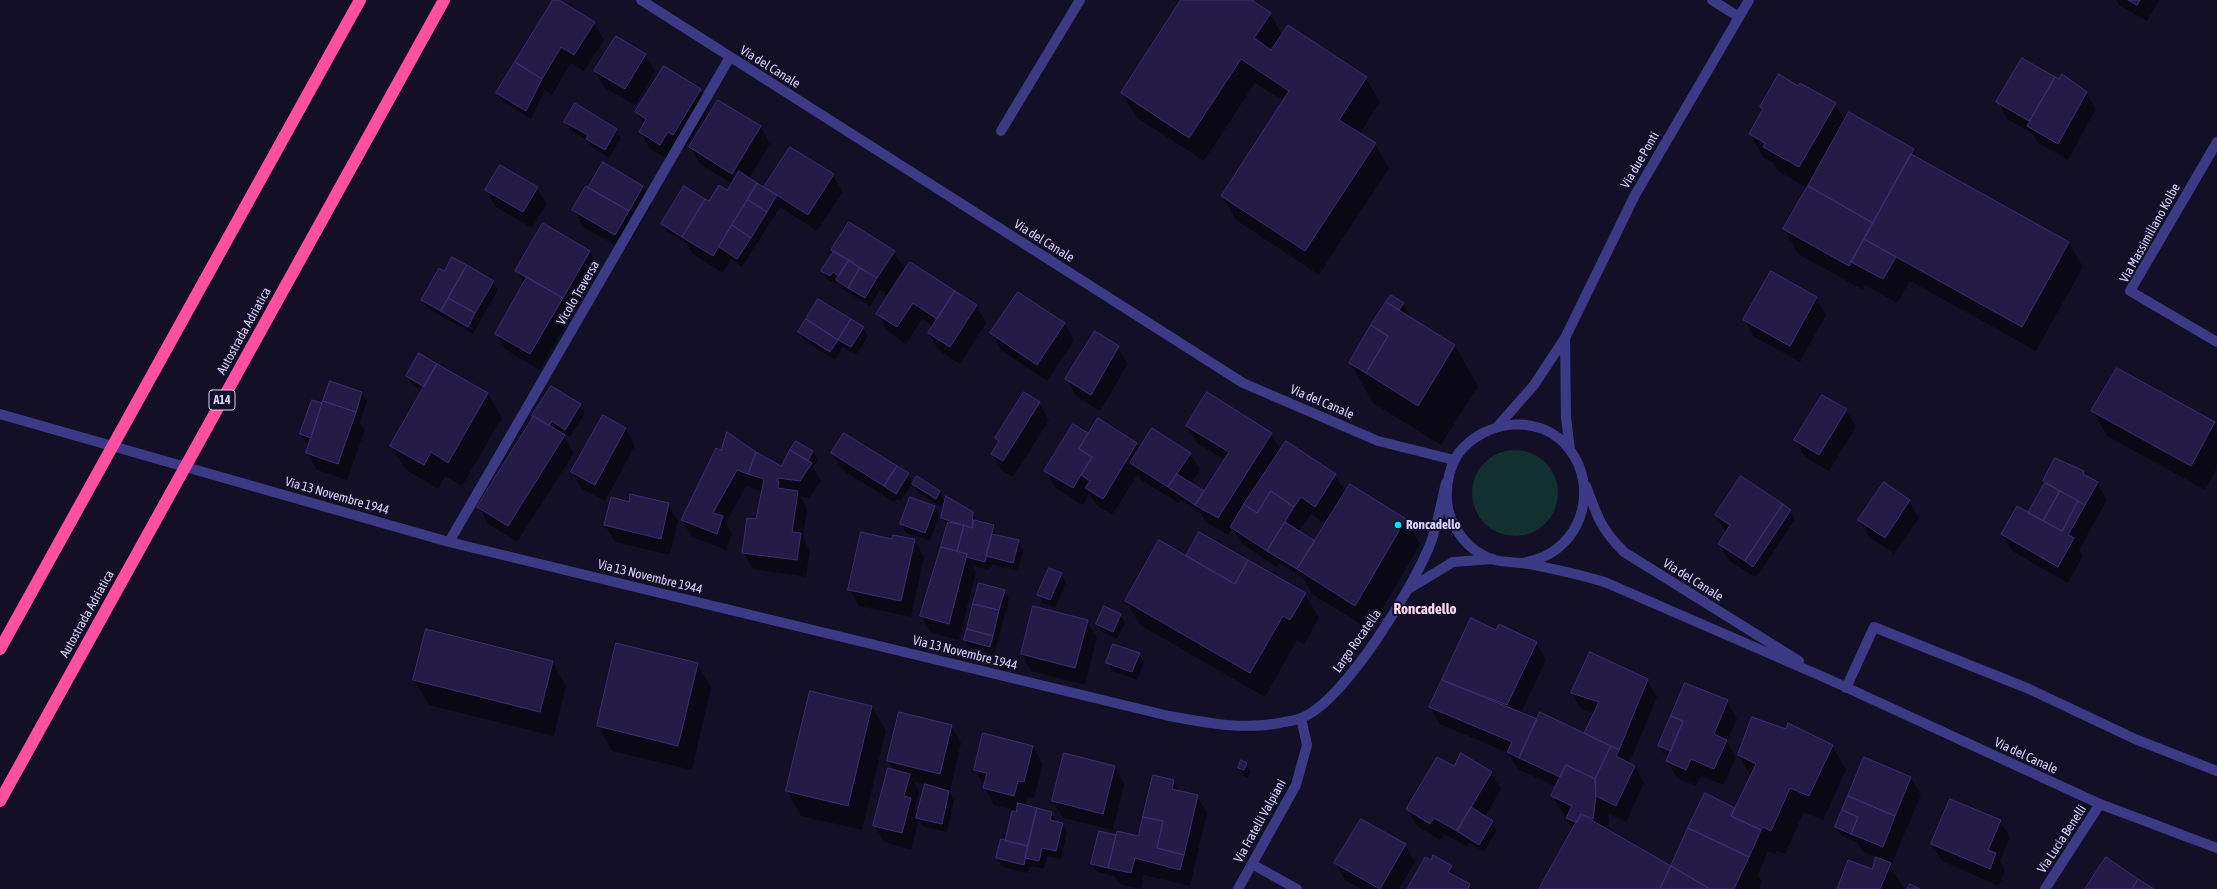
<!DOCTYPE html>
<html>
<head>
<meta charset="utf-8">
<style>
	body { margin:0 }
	canvas { display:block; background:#130f26 }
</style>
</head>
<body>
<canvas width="2217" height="889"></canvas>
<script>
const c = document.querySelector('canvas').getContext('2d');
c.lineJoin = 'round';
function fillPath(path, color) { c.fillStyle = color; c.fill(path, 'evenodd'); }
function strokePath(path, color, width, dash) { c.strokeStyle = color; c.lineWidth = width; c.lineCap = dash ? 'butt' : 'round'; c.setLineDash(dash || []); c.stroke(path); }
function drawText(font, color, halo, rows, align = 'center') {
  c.font = font + ' "Asap Condensed",sans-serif'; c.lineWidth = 4; c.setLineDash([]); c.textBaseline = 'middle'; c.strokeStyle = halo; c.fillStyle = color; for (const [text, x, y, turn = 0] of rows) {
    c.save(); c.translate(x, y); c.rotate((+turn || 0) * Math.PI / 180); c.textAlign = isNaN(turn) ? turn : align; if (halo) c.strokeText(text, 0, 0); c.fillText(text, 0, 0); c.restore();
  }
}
const green = new Path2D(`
	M1472 493a43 43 0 1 1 86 0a43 43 0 1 1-86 0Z`);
const shadow = new Path2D(`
	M554 0 594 23 604 40 584 71 571 63 552 95 545 90 531 119 502 101 497 93Z
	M1182 0H1250L1270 13 1282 35 1366 78 1380 102 1360 134 1375 144 1389 168 1319 275 1236 220 1222 196 1283 101 1255 83 1204 161 1136 117 1122 93Z
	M2116 0H2159L2147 21 2119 5Z
	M645 55 655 72 635 105 605 88 595 71Z
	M2023 59 2059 80 2086 92 2096 109 2068 160 2038 143 2033 134 2007 119 1998 102Z
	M1798 87 1835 104 1845 121 1913 149 1919 160 2069 243 2083 267 2036 351 1910 281 1897 303 1865 285 1863 290 1798 254 1784 229 1807 188 1778 171 1773 163 1764 158 1750 134 1763 111 1761 107Z
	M700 90 710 107 683 152 678 148 670 161 650 149 640 132 644 125 636 112Z
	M718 101 761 127 770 144 749 179 765 189 790 148 833 175 843 192 817 231 780 207 742 267 731 259 723 273 693 254 687 244 667 232 662 224 709 203 727 192 732 184 700 164 690 147ZM703 155 737 175 736 177 703 157Z
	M565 122 616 130 621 138 609 158 592 147 588 140 570 130Z
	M604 164 643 187 652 204 625 251 583 227 574 210 589 190Z
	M537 188 547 204 532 228 496 207 486 190Z
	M833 250 894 252 904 268 887 295 880 290 870 306 842 289 838 280 835 284 827 279 822 271 834 252Z
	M589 251 599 268 540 370 506 350 496 334 524 284 517 271Z
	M911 263 977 306 986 323 960 364 938 350 929 333 933 326 922 319 906 344 887 331 877 314Z
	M444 273 493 281 498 290 473 334 427 308 422 300ZM428 303 473 328 472 330 428 305Z
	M1771 273 1816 298 1826 315 1800 362 1754 337 1744 320Z
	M1391 296 1403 304 1412 319 1455 346 1478 386 1441 445 1373 403 1350 363Z
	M1064 323 1074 340 1047 381 1001 350 991 333Z
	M863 328 868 336 856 355 843 347 835 360 804 340 799 332Z
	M1118 347 1128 364 1100 411 1076 396 1067 379Z
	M419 354 488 394 502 418 462 486 445 476 438 489 406 470 391 446 423 391 412 385 407 376Z
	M330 383 362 393 367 401 360 422 365 430 347 480 317 470 307 453 310 444 305 442 301 434 312 401 323 406Z
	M1039 403 1049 420 1013 477 1002 471 992 454 999 443 996 438Z
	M580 405 585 413 570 437 557 429 556 431 564 436 574 453 517 542 488 524 479 507 534 417Z
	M1846 410 1856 427 1829 471 1805 457 1795 440Z
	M2093 411 2214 423 2217 428V468L2205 490 2107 436Z
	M1098 420 1137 444 1140 450 1190 453 1200 470 1191 484 1205 492 1225 460 1197 443 1187 426 1271 434 1281 451 1335 475 1346 493 1351 485 1406 520 1420 544 1370 630 1312 594 1303 578 1279 563 1277 567 1241 543 1232 528 1228 535 1206 522 1201 513 1181 500 1178 503 1141 480 1138 474 1112 515 1096 505 1089 494 1083 505 1055 488 1046 471 1074 426 1089 435ZM1311 514 1326 524 1315 542 1299 532Z
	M626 429 635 446 605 501 582 489 572 472Z
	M728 434 781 467 796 442 813 452 818 460 813 467 821 481 809 498 800 496 807 509 803 538 810 550 806 577 753 569 743 552 757 520 763 492 746 486 726 523 732 534 726 550 692 537 682 520 722 451Z
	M832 453 908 474 914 484 940 492 944 500 941 507 918 493 913 483 901 501 897 499 894 502 842 470Z
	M2083 472 2086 476 2097 483 2107 500 2079 550 2083 556 2068 583 2012 551 2002 534 2029 514 2046 484 2044 481Z
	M1884 484 1909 501 1919 518 1894 554 1869 537 1859 520Z
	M630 503 668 504 678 521 670 555 615 542 605 525Z
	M934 507 939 515 930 541 906 533 901 524Z
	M1790 510 1795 519 1758 575 1755 577 1729 561 1719 544 1726 533 1716 516Z
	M972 513 978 522 993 526 998 536 1018 541 1023 550 1018 571 991 564 989 570 972 565 976 572 959 640 931 633 921 616 947 527 942 518Z
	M893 540H914L924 557 911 617 859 606 849 589Z
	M1061 574 1066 583 1055 608 1043 603 1038 594Z
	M1004 590 1009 599 994 655 970 648 965 640Z
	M1305 594 1319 618 1304 644 1297 640 1265 697 1140 625 1126 601Z
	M1033 607 1087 621 1097 637 1085 685 1031 671 1022 654Z
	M1120 615 1125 623 1117 639 1102 632 1097 624Z
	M1472 619 1497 632 1536 643 1546 660 1521 713 1537 721 1585 735 1595 714 1582 710 1572 693 1647 680 1657 697 1629 764 1635 766 1644 783 1626 822 1609 814V829L1671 867 1735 810 1751 777 1739 755 1832 745 1846 770 1823 820 1804 812 1785 854 1777 851 1775 854 1768 851 1758 875 1762 882 1759 889H1541L1574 830 1552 796 1556 787 1518 769 1508 753 1440 724 1430 707Z
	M1139 654 1144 662 1137 680 1112 671 1108 663Z
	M552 661 566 686 554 736 429 705 414 680Z
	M697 664 711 688 692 770 612 751 598 726Z
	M811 692 872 707 886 731 862 830 801 816 787 791Z
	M1727 701 1737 718 1727 742 1736 757 1724 785 1701 776 1696 786 1677 778 1667 761 1669 756 1664 754 1659 746Z
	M951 726 961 743 950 791 948 790 954 800 947 832 922 826 919 820 911 850 884 842 874 825 893 770 888 761ZM914 782 926 785 918 813 915 807 919 792Z
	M983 735 1033 747 1043 764 1034 798 1028 797 1025 806 1052 812 1056 822 1063 823 1067 832 1061 859 1047 856 1044 869 1030 866 1028 873 1002 867 997 858 1001 841 1006 842 1017 811 994 805 975 770Z
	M1864 758 1911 778 1921 795 1892 863 1888 862 1904 889H1838L1872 870 1877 857 1862 851 1857 842 1841 835 1836 827Z
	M1246 764 1251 772 1248 778 1244 776 1239 768Z
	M1115 767 1124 784 1113 830 1063 818 1053 801Z
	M1454 767 1491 773 1501 789 1485 817 1492 822 1497 830 1484 852 1469 843 1467 847 1444 834 1440 840 1417 826 1407 809Z
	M1174 781 1180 792 1197 796 1207 813 1190 886 1144 875 1141 889 1119 884 1114 876 1097 872 1092 864 1100 832 1139 837Z
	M1950 800 2000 821 2010 837 2000 861 2005 870 1999 886 1942 861 1932 844Z
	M1405 845 1415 862 1399 889H1361L1345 880 1335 863Z
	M1451 867 1458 878 1470 885 1472 889H1408Z`);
const building = new Path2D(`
	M553 0H559L595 22 574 55 561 47 542 79 515 62Z
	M1181 0H1252L1271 13 1254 38 1271 50 1288 25 1367 77 1339 120 1376 143 1305 251 1221 196 1289 91 1241 59 1189 138 1121 93Z
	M2128 0H2140L2137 5Z
	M616 36 646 54 625 89 594 71Z
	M2022 58 2055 77 2029 121 1996 102Z
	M515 62 542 79 526 111 496 93Z
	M664 66 701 89 673 135 668 132 660 145 639 132 646 119 635 112Z
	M1779 74 1798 86 1800 83 1836 103 1799 167 1763 147 1765 143 1749 134 1763 109 1760 107Z
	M2062 74 2087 92 2058 144 2027 126 2055 77 2059 79Z
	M718 100 761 126 732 174 689 147Z
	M575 103 617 129 605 150 586 139 588 135 564 122Z
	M1849 112 1914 149 1873 223 1808 186Z
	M790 147 834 174 808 215 764 187Z
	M1911 154 2069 242 2022 327 1864 239Z
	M603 162 643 186 629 211 588 188Z
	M500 165 538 187 523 212 485 190Z
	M739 171 757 183 713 256 682 237 705 199 709 201 719 185 727 190Z
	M757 183 777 195 767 212 748 200Z
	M586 186 629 211 615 235 572 210Z
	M684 186 705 199 682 237 661 224Z
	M1808 186 1873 223 1849 266 1783 229Z
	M748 200 767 212 751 238 732 225Z
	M849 222 895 251 877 278 831 250Z
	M543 223 590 251 563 298 515 271Z
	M732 225 751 238 737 259 719 247Z
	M1864 239 1896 257 1883 279 1851 262Z
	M834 251 849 260 839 276 833 272 830 276 821 271Z
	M452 257 467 265 441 311 421 300 439 268 444 271Z
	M849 260 860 268 848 288 836 280Z
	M910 262 955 291 937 319 913 303 897 327 876 314Z
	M467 265 494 281 475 313 448 298Z
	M860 268 877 278 865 298 848 288Z
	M1771 271 1817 297 1790 346 1743 320Z
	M527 277 563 298 530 354 495 334Z
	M955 291 977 305 950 347 928 333Z
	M1018 292 1065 323 1037 365 990 333Z
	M1391 295 1404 303 1399 310 1386 302Z
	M448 298 475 313 468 327 441 311Z
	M818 299 851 319 838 340 806 319Z
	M1386 302 1455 345 1418 406 1366 373 1388 336 1371 325Z
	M806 319 838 340 830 352 798 332Z
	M851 319 864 327 851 347 838 340Z
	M1371 325 1388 336 1366 373 1349 363Z
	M1095 331 1119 346 1091 395 1065 379Z
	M419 353 437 364 424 387 406 376Z
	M437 364 488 393 448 463 431 452 424 465 390 446Z
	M2117 368 2215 422 2191 466 2091 411Z
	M330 381 362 392 356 412 323 401Z
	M551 386 581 404 565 430 552 421 549 426 532 416Z
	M1024 392 1040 402 1003 461 991 454 999 441 995 438Z
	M1207 392 1272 433 1218 518 1195 505 1229 452 1186 426Z
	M1822 395 1847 409 1819 455 1794 440Z
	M312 400 322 403 311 438 300 434Z
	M323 401 356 412 338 464 306 453Z
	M603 415 626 428 595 485 571 472Z
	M534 416 565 435 508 526 477 507Z
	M1098 418 1137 443 1103 499 1085 488 1090 481 1081 475 1092 457 1079 449Z
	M1073 424 1088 433 1079 449 1092 457 1073 488 1044 471Z
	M1152 428 1191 453 1168 487 1130 463Z
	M727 432 756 452 748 474 737 470 713 513 723 516 717 534 681 520 716 448 721 450Z
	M844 433 897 466 884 486 831 453Z
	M796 441 813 451 808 461 790 450Z
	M1286 441 1336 474 1315 507 1301 497 1294 507 1271 491 1257 513 1244 504Z
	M790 450 812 463 800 481 778 478 777 481H779L778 488 798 491 792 532 801 533 797 560 742 553 747 518 756 519 764 479 748 474 756 452 781 466Z
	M2055 458 2084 471 2083 474 2098 482 2085 505 2043 481Z
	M897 466 909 473 896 494 884 486Z
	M1177 474 1204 491 1195 505 1168 487Z
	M917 476 940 491 936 499 912 484Z
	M1741 476 1783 504 1745 561 1718 544 1730 525 1715 515Z
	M1884 482 1910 500 1885 538 1858 520Z
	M2045 483 2060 491 2043 521 2028 513Z
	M1350 484 1406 519 1355 606 1297 569Z
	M1271 491 1294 507 1267 551 1230 527 1244 504 1257 513Z
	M2060 491 2078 501 2062 531 2043 521Z
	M630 494 669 503 661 539 604 525 611 497 629 502Z
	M946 496 973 512 972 528 941 518Z
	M910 497 935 506 925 533 900 524Z
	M2078 501 2085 505 2068 535 2074 538 2058 567 2001 534 2017 506 2062 531Z
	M1783 504 1791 510 1753 567 1745 561Z
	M974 520 994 525 985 562 966 557 967 554 957 551 964 525 972 528Z
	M948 522 964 525 957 551 941 547Z
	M1285 522 1315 541 1297 569 1267 551Z
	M861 532 892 539 893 535 915 539 901 601 848 590Z
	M1199 532 1248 560 1235 584 1186 556Z
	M992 534 1019 540 1013 563 986 556Z
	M1159 540 1235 584 1248 560 1306 593 1290 620 1283 616 1250 673 1125 601Z
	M941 547 967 554 949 624 920 616Z
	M1049 568 1062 573 1050 600 1037 595Z
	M979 583 1005 590 999 610 973 604Z
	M973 604 999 610 993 636 967 629Z
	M1033 606 1088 620 1075 668 1021 654Z
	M1104 606 1121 614 1113 632 1096 624Z
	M1471 618 1496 630 1499 624 1537 642 1507 705 1442 680Z
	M426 629 553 661 540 712 413 680Z
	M967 629 993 636 990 647 964 640Z
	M616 643 698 663 678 746 597 726Z
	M1113 644 1140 653 1132 672 1106 663Z
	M1590 652 1648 679 1619 750 1584 733 1599 702 1571 693Z
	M1442 680 1537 719 1519 758 1507 752 1512 742 1429 707Z
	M1685 683 1728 700 1714 734 1727 740 1714 769 1691 759 1686 770 1666 761 1683 721 1671 716Z
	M810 691 872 706 848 806 786 791Z
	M899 712 952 725 940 774 887 761Z
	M1540 712 1611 746 1595 779 1566 765 1560 777 1519 758Z
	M1671 716 1683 721 1671 751 1658 746Z
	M1752 717 1786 729 1788 723 1833 745 1809 796 1790 788 1771 831 1763 827 1761 830 1731 816 1756 764 1738 755Z
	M983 733 1033 746 1024 782 1018 781 1014 796 983 788 987 773 974 770Z
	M1611 746 1619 750 1616 756 1635 766 1616 806 1596 796 1595 779Z
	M1064 753 1115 766 1103 814 1052 801Z
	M1461 753 1492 772 1457 831 1434 818 1430 824 1406 809 1437 757 1454 766Z
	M1864 757 1911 777 1895 816 1848 796Z
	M1241 760 1247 763 1244 770 1238 768Z
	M1566 765 1595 779 1596 796 1593 819 1581 814 1577 823 1566 818 1572 806 1551 796Z
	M888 768 910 774 904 796 911 798 902 833 873 826Z
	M1153 775 1174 780 1172 789 1198 795 1184 855 1157 848 1163 821 1143 817Z
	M925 784 949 791 942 824 916 818Z
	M1705 793 1735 808 1731 816 1761 830 1749 857 1688 828Z
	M1848 796 1895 816 1883 847 1851 834 1858 817 1842 810Z
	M1950 799 2001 820 1988 850 1996 853 1990 869 1931 844Z
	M1018 803 1037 808 1028 846 1005 841 1012 811 1016 812Z
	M1471 807 1493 821 1479 845 1457 831Z
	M1037 808 1052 812 1050 820 1063 823 1056 851 1042 848 1039 861 1025 858Z
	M1842 810 1858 817 1851 834 1835 827Z
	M1581 814 1671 866 1660 889H1539Z
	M1143 817 1163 821 1157 848 1184 855 1180 870 1135 858 1131 873 1108 868 1117 831 1138 836Z
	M1361 819 1406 844 1380 889 1334 863Z
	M1688 828 1749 857 1734 889H1710L1671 866Z
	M1099 831 1116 835 1108 868 1091 864Z
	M1001 839 1028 846 1024 865 996 858Z
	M1433 855 1452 866 1448 872 1470 884 1468 889H1407L1425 857 1431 860Z
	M1876 857 1891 863 1880 889H1837L1848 860 1872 869Z
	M2106 857 2138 879 2132 889H2085Z
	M1671 866 1710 889H1660Z
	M2138 879 2154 889H2132Z
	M1910 884 1920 889H1907Z`);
const minor = new Path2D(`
	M641 0 1243 383 1378 441 1454 460
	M1712 0 1739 17
	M1001 131 1080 0
	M2217 142 2130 291 2217 342
	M1565 338 1566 418 1570 450
	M0 414 449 542 1169 716C1207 723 1242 730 1280 723 1287 721 1295 721 1301 718 1344 702 1415 585 1431 542 1438 523 1441 503 1446 483
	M1498 426 1534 385 1565 338 1635 195 1749 0
	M1586 486C1597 516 1601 529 1624 552L1799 661
	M449 542 730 57
	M1523 563C1529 561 1537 560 1543 557 1584 539 1597 486 1570 450 1542 412 1484 419 1458 454 1449 468 1446 483 1447 500 1448 526 1469 553 1495 560 1508 563 1521 562 1534 565 1558 570 1583 575 1607 583L1828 679 2100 804 2217 848
	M1410 588 1453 562 1493 559
	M1846 688 1874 627 2027 688 2135 739 2217 771
	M1252 864 1297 889
	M1238 889 1296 785 1307 745 1301 718
	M2045 889 2100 804`);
const highwayBridge = new Path2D(`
	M0 649 360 0
	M0 801 444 0`);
const markers = [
	[1398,525,4,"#00e5ff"]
];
const shields = [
	[222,400,26]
];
const shieldNames = [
	["A14",222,400]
];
const streetNames = [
	["Via del Canale",770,67,32],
	["Via due Ponti",1640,160,-60],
	["Via Massimiliano Kolbe",2150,233,-61],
	["Via del Canale",1044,241,32],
	["Vicolo Traversa",578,293,-60],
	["Autostrada Adriatica",244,331,-61],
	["Via del Canale",1322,402,23],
	["Via 13 Novembre 1944",337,496,16],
	["Via 13 Novembre 1944",650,577,14],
	["Via del Canale",1693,580,32],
	["Autostrada Adriatica",87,614,-61],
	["Largo Rocatella",1357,641,-55],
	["Via 13 Novembre 1944",965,653,14],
	["Via del Canale",2026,756,25],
	["Via Fratelli Valpiani",1260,821,-61],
	["Via Lucia Benelli",2062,839,-57]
];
const poiNames = [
	["Roncadello",1406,525]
];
const quarterNames = [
	["Roncadello",1425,609]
];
fillPath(green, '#12302f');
fillPath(shadow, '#0007');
fillPath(building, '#241b47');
strokePath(building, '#3b2d73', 1);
strokePath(minor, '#3d3a85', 10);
strokePath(highwayBridge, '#ff4fa3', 12);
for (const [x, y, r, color] of markers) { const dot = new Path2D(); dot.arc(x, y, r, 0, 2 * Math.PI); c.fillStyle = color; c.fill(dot); strokePath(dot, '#130f26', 1.5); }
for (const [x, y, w] of shields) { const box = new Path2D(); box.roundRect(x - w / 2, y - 10, w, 20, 3); c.fillStyle = '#130f26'; c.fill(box); strokePath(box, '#d9d4ff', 1); }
drawText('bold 12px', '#d9d4ff', null, shieldNames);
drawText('13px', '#d9d4ff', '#130f26', streetNames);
drawText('bold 13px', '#d9d4ff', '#130f26', poiNames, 'left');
drawText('bold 15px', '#ffd6f0', '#130f26', quarterNames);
</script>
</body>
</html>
